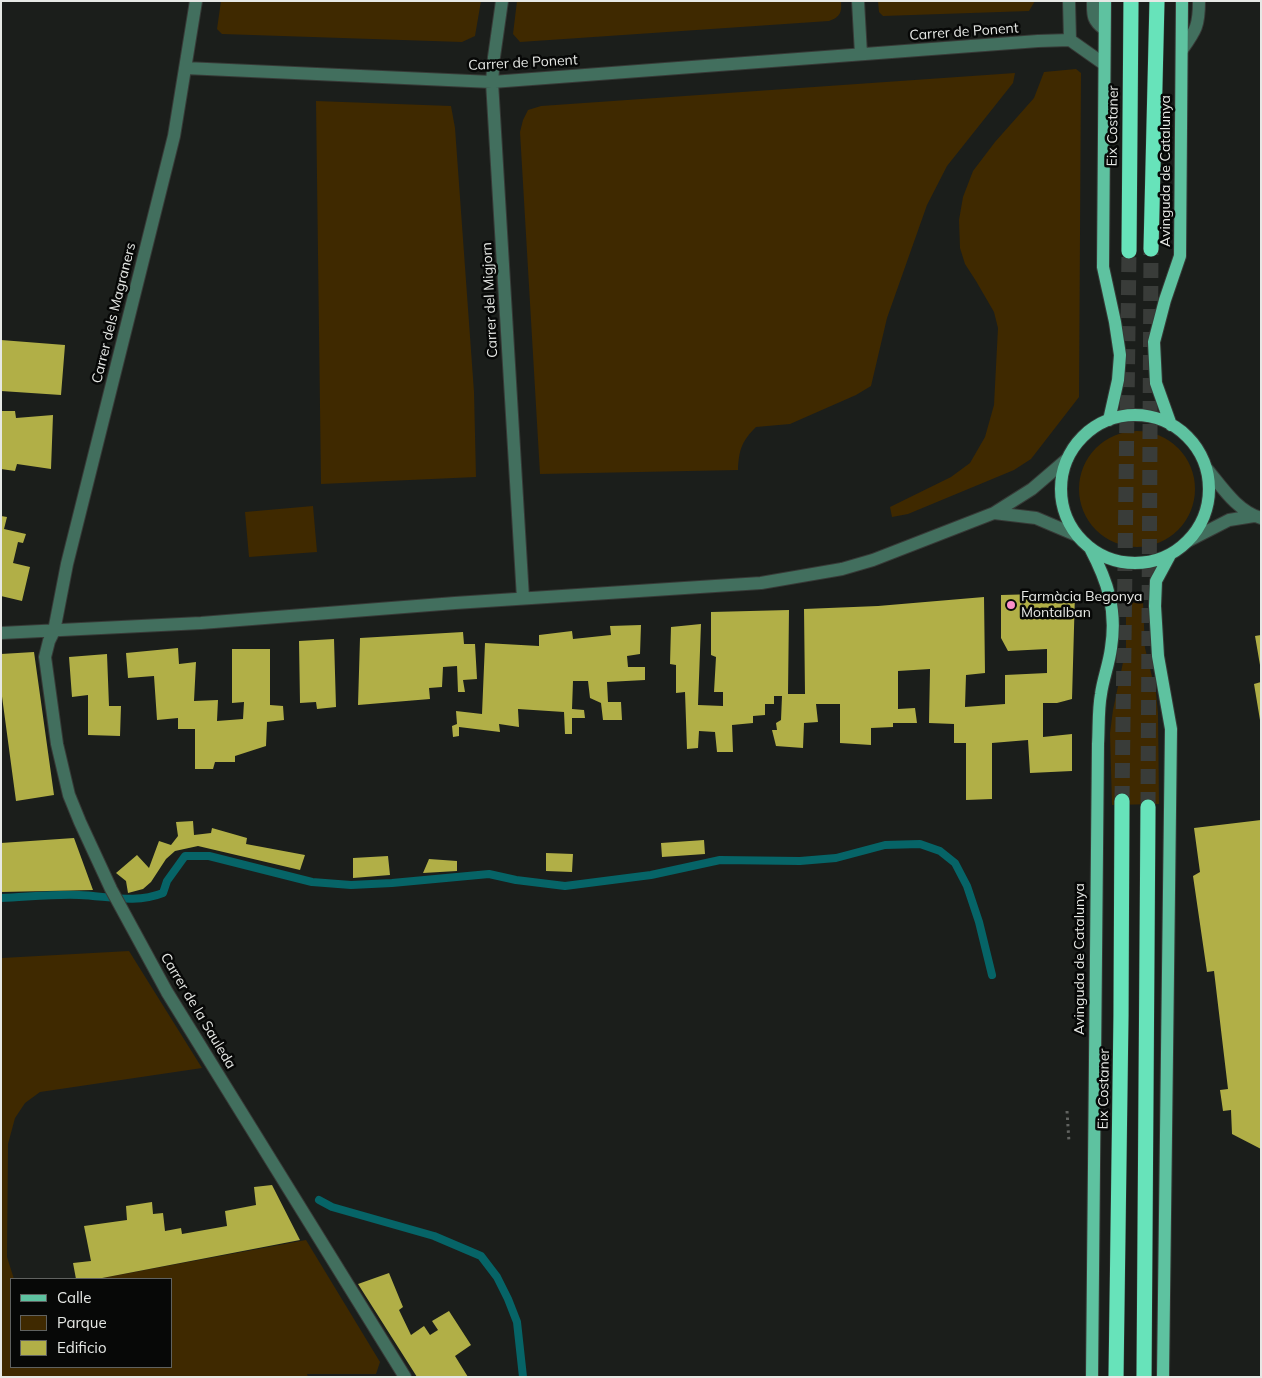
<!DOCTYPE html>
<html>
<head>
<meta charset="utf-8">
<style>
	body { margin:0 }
	#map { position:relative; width:1262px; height:1378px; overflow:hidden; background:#1b1e1b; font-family:Mulish,sans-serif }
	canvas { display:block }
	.frame { position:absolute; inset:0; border:2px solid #e6e8e5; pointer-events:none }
	.legend { position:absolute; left:10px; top:1278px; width:162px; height:90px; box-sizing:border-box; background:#070807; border:1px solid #606260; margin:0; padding:6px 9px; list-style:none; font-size:15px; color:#e6e8e5 }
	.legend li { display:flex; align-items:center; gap:10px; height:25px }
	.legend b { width:25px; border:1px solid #606260 }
</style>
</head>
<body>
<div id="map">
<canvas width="1262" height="1378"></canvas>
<div class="frame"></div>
<ul class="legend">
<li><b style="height:6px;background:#5ec2a0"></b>Calle</li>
<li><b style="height:14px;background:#3f2900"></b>Parque</li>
<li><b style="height:14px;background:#b1af47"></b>Edificio</li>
</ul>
</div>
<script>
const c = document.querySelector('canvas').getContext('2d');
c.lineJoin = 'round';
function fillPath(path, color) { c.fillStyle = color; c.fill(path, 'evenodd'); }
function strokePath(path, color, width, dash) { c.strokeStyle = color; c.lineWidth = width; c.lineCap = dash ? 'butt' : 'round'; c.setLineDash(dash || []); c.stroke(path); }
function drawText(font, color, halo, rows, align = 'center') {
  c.font = font + ' Mulish,sans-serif'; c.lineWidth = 5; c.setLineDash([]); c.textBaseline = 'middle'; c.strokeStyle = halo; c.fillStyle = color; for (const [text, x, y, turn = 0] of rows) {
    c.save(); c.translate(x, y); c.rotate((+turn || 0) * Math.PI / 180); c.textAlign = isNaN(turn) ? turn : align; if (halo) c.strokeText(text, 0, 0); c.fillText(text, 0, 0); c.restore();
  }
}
const green = new Path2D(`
	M221 1H481L475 36 462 42 222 34 217 29Z
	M517 1H841C842 13 840 17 829 21L520 42 513 34Z
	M878 1H1035L1029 11 883 16 879 12Z
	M1076 69 1081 73 1079 397 1031 459 1014 470 908 514 892 517 890 507 951 477 970 463 985 437 994 405 998 328 994 312 976 281 965 264 960 248 959 220 963 197 973 171 995 142 1034 98 1044 72Z
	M1015 73 1013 83 947 166 927 205 887 318 871 386 856 395 790 424 756 427C742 441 739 449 738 470L540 474 520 132 523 120 528 110 541 106Z
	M316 101 451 106 455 128 474 392 476 477 321 484Z
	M1079 489a58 58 0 1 1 116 0a58 58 0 1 1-116 0Z
	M313 506 317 552 249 557 245 512Z
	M1143 602 1145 648 1156 693 1158 713 1159 804 1112 805 1110 733 1113 710 1126 648V603Z
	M129 951 202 1068 40 1092 25 1103 15 1118 8 1144 7 1257 14 1279H11V1367H171V1279H97L306 1240 380 1362 376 1374H307L308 1377H1V952L2 958Z`);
const stream = new Path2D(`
	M1 898C27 897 53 894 79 895 108 896 135 904 163 893L167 881 185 856H209L312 882 351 885 392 883 489 874 516 880 565 886 651 875 720 860 800 861 836 858 885 845 920 844 940 851 955 863 967 886 979 922 992 975
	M319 1200 332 1207 434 1236 481 1256 497 1277 508 1299 517 1322 523 1377`);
const building = new Path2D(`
	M1 340 65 345 61 395 1 391Z
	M1 411H15L16 418 53 415 51 469 17 464 15 471 1 469Z
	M1 516 7 517 4 529 26 534 23 543 18 542 13 563 30 567 22 601 1 596Z
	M1075 593 1072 699 1057 703H1043V737L1072 734V771L1030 773 1028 740 992 743V799L966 800V743H954V724L929 723 930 669 898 671V709L915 708 917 723H893V727L871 728V745L840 743V704H816L818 722 804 723 803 748 776 746 772 730H777L776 723 781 720 782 696H774V704H765V715L753 716V723L732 725 733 752H717L715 732 699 731 698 748 687 749 685 692 676 693V665L670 664 671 627 701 624 698 705 723 706V692H714L716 657 711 655V612L789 610 788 694H805L804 609 878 606 984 597 985 673 966 675 965 707 1005 704V675L1047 673V649L1008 651 1001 638V595Z
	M641 625 640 654 627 656 628 667H645V680L607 682 608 702H621L622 720H603L601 703 590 698 588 681H573L572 709 584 710 585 718H572V734H565L564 712 518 709 519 727 499 724 500 732 459 727V736L453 737 452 726 457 724 456 711 482 714 485 643 539 646V635L572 631 573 639 611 635 610 626Z
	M463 632 464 644H475L477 679 463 680 465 692H458L457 666 443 667 442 687 429 688 430 699 358 705 360 638Z
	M1261 635V665H1260L1255 636Z
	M334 639 336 707 317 709 316 702 300 703 299 641Z
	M178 648 179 664 196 662 194 701 218 700 217 721 243 719 244 702 232 703V649H270V705L283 706 284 720 267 722 266 746 235 756V762H215L213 769H195V729H178V718L157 720 154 676 128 678 126 653Z
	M34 652 54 795 16 801 1 689V654Z
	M107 654 109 706H121L120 736 88 735V695L72 697 69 657Z
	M1261 682V720H1260L1254 684Z
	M1261 820V1149L1232 1134 1231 1110 1223 1111 1220 1090 1228 1089 1214 971 1207 972 1193 876 1200 872 1194 828Z
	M193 821 194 835 211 833 212 828 247 838 246 844 305 855 300 870 198 846 175 851 166 859 151 882 143 889 128 893 126 881 116 873 137 855 149 868 159 841 171 845 178 836 176 822Z
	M74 838 93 890 1 892V843Z
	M704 840 705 854 662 857 661 843Z
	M546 853 573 854 572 872 546 871Z
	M388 856 390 875 353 878V858Z
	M429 859 457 861V871L423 873Z
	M272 1185 300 1240 97 1279H76L73 1263 91 1261 84 1226 127 1220 126 1206 152 1202 153 1214 163 1213 165 1231 181 1228 182 1234 227 1226 225 1211 256 1205 254 1187Z
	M389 1273 403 1307 399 1310 411 1335 424 1326 430 1335 438 1330 432 1321 449 1311 471 1345 455 1356 468 1377H417L358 1284Z`);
const highwayTunnel = new Path2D(`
	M1122 801 1129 251
	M1148 807 1151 249`);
const path = new Path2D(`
	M1067 1111 1069 1142`);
const minor = new Path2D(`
	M196 1 174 136 67 564 54 631 49 641 45 657 57 744 69 795 80 822 111 889 167 992 405 1377
	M502 1 494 57 492 82 523 598
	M858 1 861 54
	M1069 1 1070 40 1104 64
	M1093 1C1093 15 1092 20 1104 29
	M1182 50C1196 30 1199 26 1199 1
	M185 68 492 82 1038 41 1070 40
	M1207 469C1222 487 1237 511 1261 518
	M994 513 1036 518 1076 535
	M1188 541 1229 520 1254 516
	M1 633 201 623 455 603 761 583 842 569 873 560 994 513 1032 489 1067 459`);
const major = new Path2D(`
	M1105 1 1103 267 1115 322 1120 355 1118 380 1109 420
	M1061 489a74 74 0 1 1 148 0a74 74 0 1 1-148 0Z
	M1171 425 1156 383 1154 342 1165 300 1180 256 1182 1
	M1090 548C1108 582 1117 610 1111 648 1109 664 1103 679 1101 694 1098 710 1099 728 1098 744L1092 1377
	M1163 1377 1171 729 1158 656 1155 606 1156 581 1170 555`);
const highway = new Path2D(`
	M1151 249 1157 1
	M1129 251 1131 1
	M1116 1377 1121 1016 1122 801
	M1144 1377 1148 807`);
const markers = [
	[1011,605,5,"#fa8fc8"]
];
const streetNames = [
	["Carrer de Ponent",964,32,-4],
	["Carrer de Ponent",523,63,-3],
	["Eix Costaner",1113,126,-89],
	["Avinguda de Catalunya",1166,171,-90],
	["Carrer del Migjorn",490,300,-93],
	["Carrer dels Magraners",114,313,-76],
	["Avinguda de Catalunya",1080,959,-90],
	["Carrer de la Sauleda",198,1011,59],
	["Eix Costaner",1104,1089,-89]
];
const poiNames = [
	["Farmàcia Begonya",1021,597],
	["Montalban",1021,613]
];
fillPath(green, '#3f2900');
strokePath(stream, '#066467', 8);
fillPath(building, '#b1af47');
strokePath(highwayTunnel, '#393c39', 15, [15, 8]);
strokePath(minor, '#373a37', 14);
strokePath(major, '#373a37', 14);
strokePath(highway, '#373a37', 16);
strokePath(path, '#616360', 3, [2.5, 4]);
strokePath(minor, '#426f5e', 12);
strokePath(major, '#5ec2a0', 12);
strokePath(highway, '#67e3ba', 15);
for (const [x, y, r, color] of markers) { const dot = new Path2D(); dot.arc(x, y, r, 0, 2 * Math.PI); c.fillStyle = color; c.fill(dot); strokePath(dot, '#070807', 2); }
drawText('14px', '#e6e8e5', '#070807', streetNames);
drawText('14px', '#e6e8e5', '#070807', poiNames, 'left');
</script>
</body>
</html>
